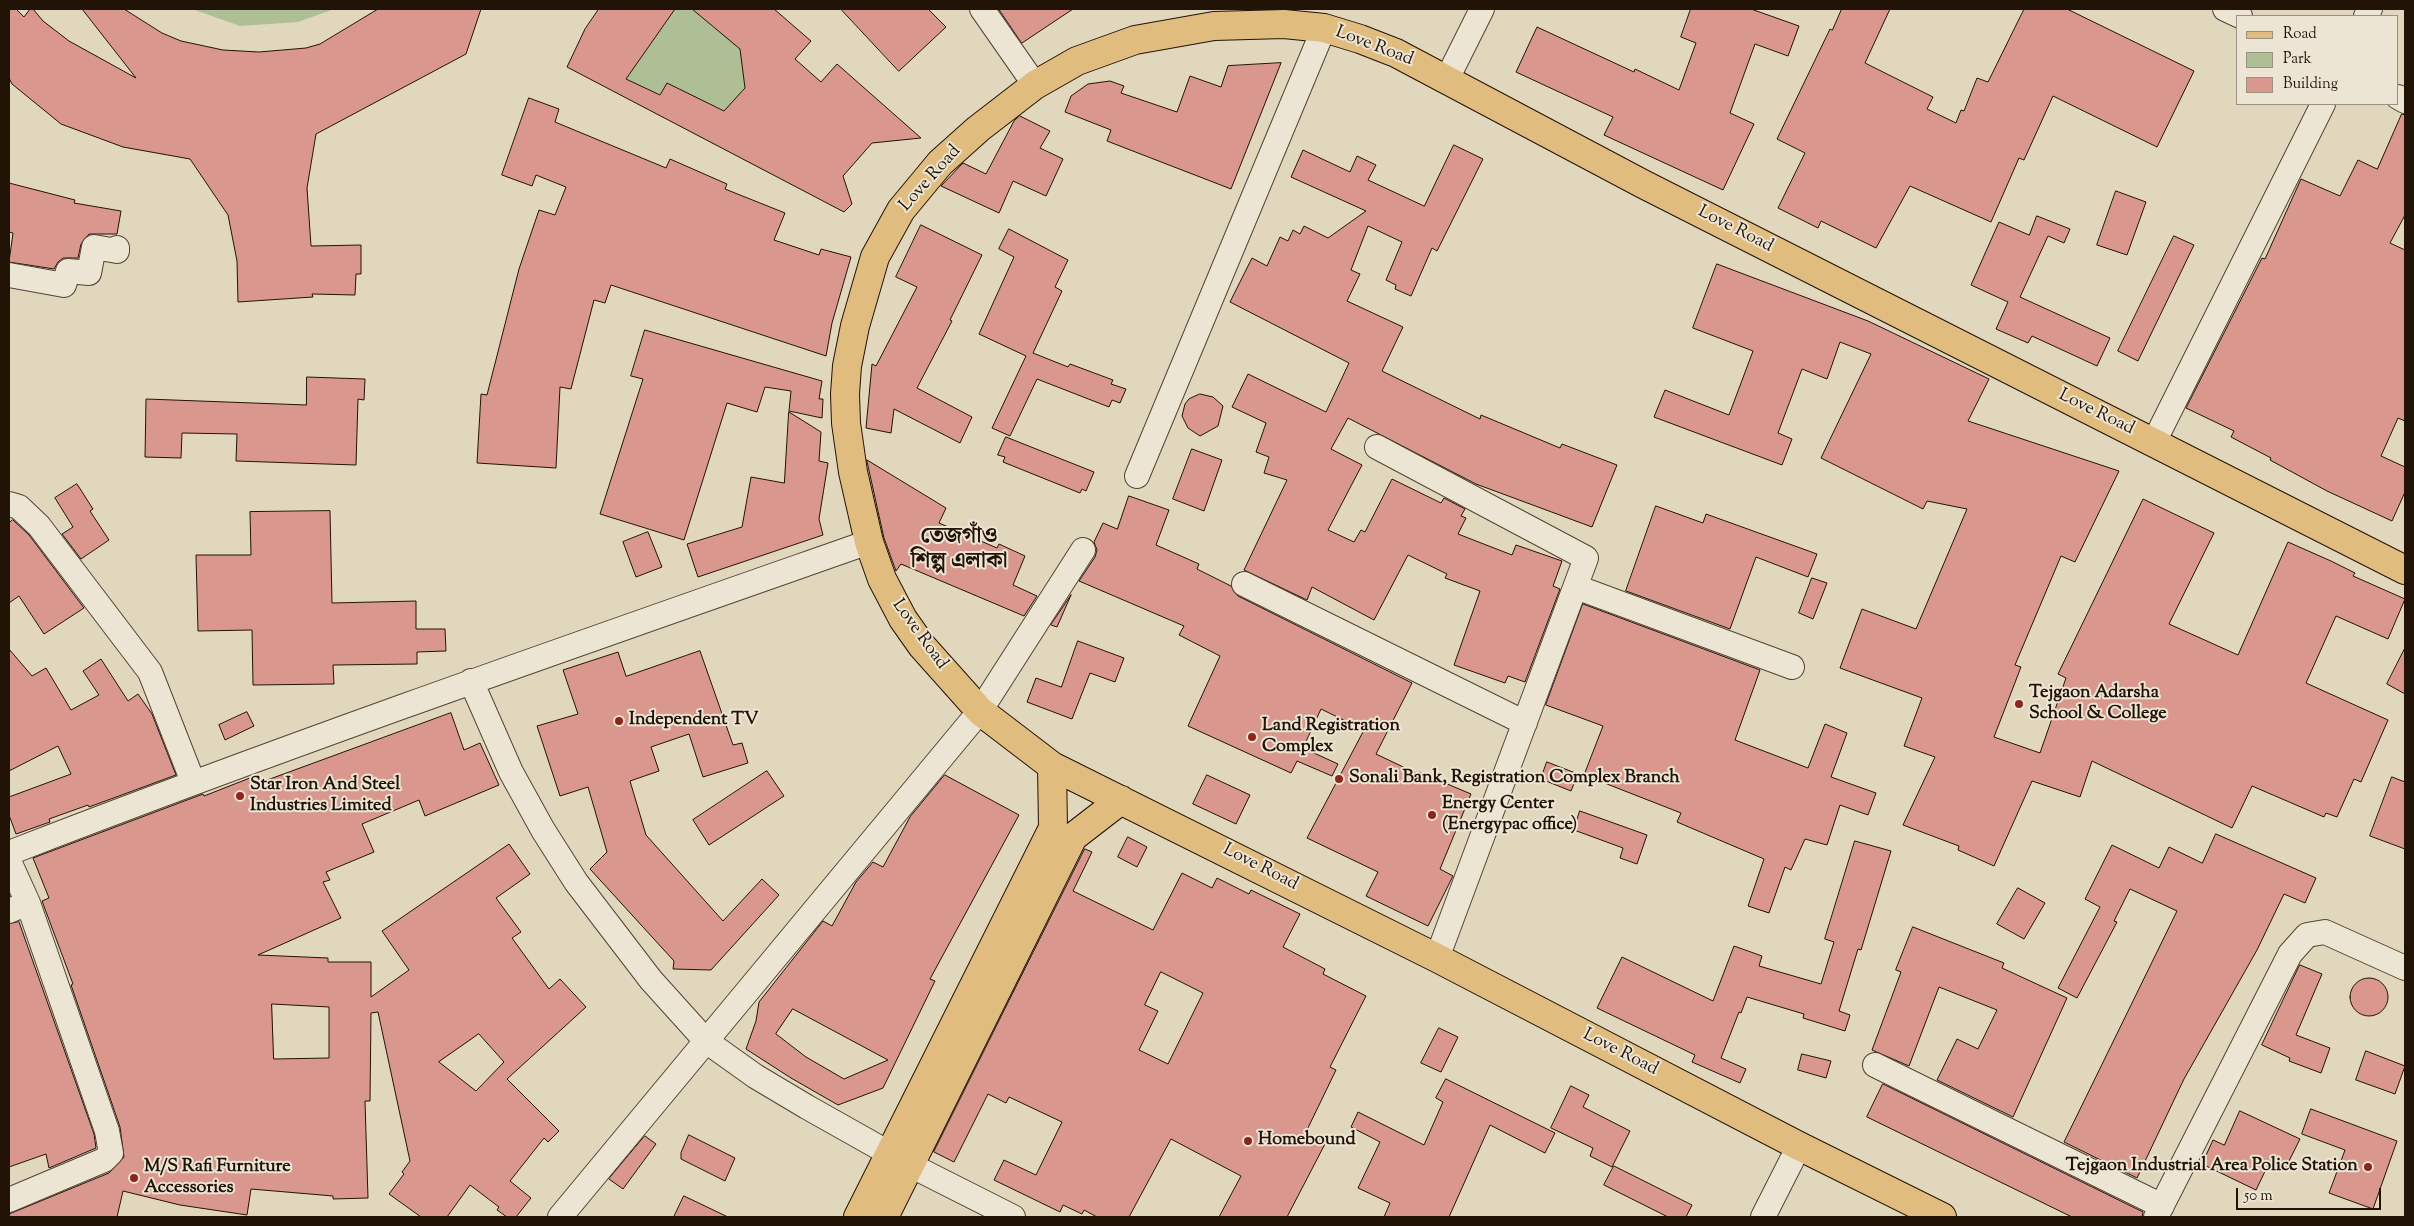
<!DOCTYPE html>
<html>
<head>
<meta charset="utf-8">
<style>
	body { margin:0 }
	#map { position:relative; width:2414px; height:1226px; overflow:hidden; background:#e1d7bd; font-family:"Sorts Mill Goudy",serif }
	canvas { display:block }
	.frame { position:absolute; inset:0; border:10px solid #221307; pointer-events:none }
	.legend { position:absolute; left:2236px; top:15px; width:162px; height:90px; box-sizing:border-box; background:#ece5d4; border:1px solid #9b9182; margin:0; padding:6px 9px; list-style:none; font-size:15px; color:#221307 }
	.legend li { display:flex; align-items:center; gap:10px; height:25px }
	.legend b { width:25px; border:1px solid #9b9182 }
	.scale { position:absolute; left:2236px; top:1188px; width:145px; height:22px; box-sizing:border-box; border:2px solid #221307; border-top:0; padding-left:6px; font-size:15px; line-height:18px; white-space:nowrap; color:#221307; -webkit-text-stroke:4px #ece5d4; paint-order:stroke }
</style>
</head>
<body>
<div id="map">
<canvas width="2414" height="1226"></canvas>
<div class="frame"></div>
<ul class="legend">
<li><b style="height:6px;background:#e0bc7e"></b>Road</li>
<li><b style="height:14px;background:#aebf95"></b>Park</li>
<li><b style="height:14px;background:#d9978d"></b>Building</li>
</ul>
<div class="scale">50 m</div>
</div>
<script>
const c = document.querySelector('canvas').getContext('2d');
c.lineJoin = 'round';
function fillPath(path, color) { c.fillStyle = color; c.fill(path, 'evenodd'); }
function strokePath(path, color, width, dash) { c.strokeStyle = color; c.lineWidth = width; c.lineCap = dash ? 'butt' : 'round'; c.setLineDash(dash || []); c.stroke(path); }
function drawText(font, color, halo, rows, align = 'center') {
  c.font = font + ' "Sorts Mill Goudy","Noto Serif Bengali",serif'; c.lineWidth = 4; c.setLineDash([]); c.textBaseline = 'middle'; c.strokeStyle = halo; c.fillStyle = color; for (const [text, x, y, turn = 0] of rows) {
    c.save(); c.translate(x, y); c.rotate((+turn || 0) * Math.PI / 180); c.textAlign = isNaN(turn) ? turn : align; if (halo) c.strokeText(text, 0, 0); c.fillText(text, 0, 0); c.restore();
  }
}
const green = new Path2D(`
	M192 9H334L298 22 240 26Z
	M675 9H692L740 49 745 88 724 111 667 83 660 95 626 79Z`);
const building = new Path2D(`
	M9 9H16L24 17 30 9H33L43 21 69 41 136 78 82 9H124L162 33 181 41 223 50 259 52 306 48 320 44 378 9H481L466 54 316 134 307 188 311 246 361 245V274H356L355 295 312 294 313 297 238 302 237 261 228 215 190 159 123 147 61 124 12 84 9 78Z
	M599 9H675L626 79 660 95 667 83 724 111 745 88 740 49 692 9H774L811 41 795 59 821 82 837 64 921 138 872 143 843 176 852 204 844 212 567 67 585 29Z
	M841 9H928L946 27 899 71Z
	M999 9H1073L1022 43Z
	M1691 9H1751L1799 26 1788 56 1755 44 1730 113 1754 124 1723 190 1604 135 1613 117 1516 72 1537 27 1634 72 1635 69 1679 90 1696 43 1681 37Z
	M1842 9H1890L1865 63 1933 97 1927 109 1956 123 1961 110 1964 111 1977 78 1988 82 2024 9H2067L2194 71 2157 147 2053 96 2024 160 2019 158 1991 222 1910 186 1876 248 1821 221 1818 228 1778 208 1805 153 1777 139 1830 29 1832 30Z
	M1281 63 1231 189 1107 141 1111 130 1065 112 1071 96 1088 84 1110 81 1124 86 1121 93 1177 112 1190 76 1221 87 1228 66Z
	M529 98 559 109 555 122 666 168 670 159 727 184 725 189 785 213 774 240 819 255 821 249 851 257 832 323 826 356 611 285 605 303 594 300 571 389 560 387 556 468 477 463 481 394 487 395 519 269 539 210 555 215 566 187 536 175 532 186 502 175Z
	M2402 114 2405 115V215L2390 243 2405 250V421L2398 418 2381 456 2405 467V492L2392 521 2327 491 2270 460 2271 458 2231 437 2234 431 2186 408 2262 258 2265 259 2301 179 2340 196 2358 160 2377 169Z
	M1020 116 1050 131 1040 148 1063 159 1046 196 1013 181 999 213 941 186 963 163 986 174 1014 121Z
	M1454 145 1483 159 1437 251 1432 248 1411 296 1395 289 1396 285 1386 280 1402 242 1368 226 1351 270 1360 274 1347 301 1403 327 1382 371 1480 419 1481 415 1560 448 1562 444 1617 465 1592 527 1476 484 1348 418 1331 449 1362 465 1328 530 1354 542 1361 530 1365 532 1392 479 1441 503 1444 498 1465 509 1461 516 1466 518 1458 534 1512 555 1516 545 1562 561 1553 586 1560 589 1525 682 1508 676 1505 683 1454 665 1480 591 1445 578 1447 574 1408 555 1374 620 1312 587 1307 600 1244 570 1287 480 1264 473 1269 457 1256 452 1266 423 1232 407 1248 374 1326 412 1349 363 1230 302 1252 258 1267 266 1280 237 1288 241 1293 230 1300 234 1304 226 1328 238 1366 211 1291 177 1303 150 1350 172 1357 156 1376 165 1368 180 1424 206Z
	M9 183 75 200 74 203 121 211 117 234H89L81 244 78 258H63L58 262 54 269 9 262 13 233 9 232Z
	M2116 191 2146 202 2127 255 2097 245Z
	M2037 216 2070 229 2064 243 2048 236 2020 297 2110 338 2097 366 2032 336 2028 343 1996 329 2008 302 1971 285 1999 222 2029 235Z
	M921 225 982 255 950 320 952 321 917 388 972 417 960 443 894 409 891 433 866 428 872 364 876 366 917 287 896 277Z
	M1009 229 1068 260 1055 287 1062 291 1033 353 1068 367 1070 364 1113 380 1111 384 1126 389 1120 403 1112 400 1109 407 1037 379 1010 436 992 428 1026 356 979 334 1014 257 999 249Z
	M2174 236 2194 245 2138 361 2118 351Z
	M1717 264 1868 321 1989 379 1968 421 2119 471 2075 562 2061 556 2015 665 2021 667 1994 737 2040 753 2066 678 2058 674 2143 499 2214 533 2169 624 2238 655 2288 542 2331 561 2355 573 2353 576 2405 599 2388 639 2336 616 2306 683 2388 720 2361 782 2354 779 2337 817 2326 813 2324 817 2252 786 2232 828 2092 761 2080 797 2032 781 1994 866 1958 850 1959 846 1903 825 1935 757 1904 746 1922 698 1840 668 1862 609 1916 629 1967 509 1927 501 1923 509 1821 458 1871 354 1840 342 1827 379 1802 369 1778 433 1792 439 1782 465 1654 417 1665 390 1729 415 1753 351 1693 328Z
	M645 330 822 381 819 399H823L822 418 789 411 791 391 765 387 757 412 727 403 684 540 600 514 643 379 631 376Z
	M307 377 365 379 364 400 358 399 356 465 236 461 237 434 182 433 181 458 145 457 146 399 306 405Z
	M1200 394 1213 397 1223 406 1218 426 1200 436 1188 428 1182 416 1185 404 1189 399Z
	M789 412 821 432 819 461 828 463 819 519 823 535 698 577 687 544 742 527 751 477 784 483Z
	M1006 437 1094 472 1086 491 1082 489 1080 493 1003 462 1005 457 998 455Z
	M1192 449 1222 460 1204 511 1173 499Z
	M867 460 946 508 939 523 997 548 999 544 1025 556 1013 585 1037 596 1024 616 901 564 896 571 884 538Z
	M77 484 93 509 90 511 109 540 81 559 62 534 73 527 55 498Z
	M1129 496 1169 510 1156 545 1199 564 1197 569 1231 586 1238 596 1412 683 1376 754 1418 774 1419 772 1471 794 1440 869 1453 876 1428 926 1366 896 1378 872 1307 838 1364 730 1321 709 1303 748 1338 764 1332 776 1297 761 1291 773 1188 726 1220 656 1179 635 1184 626 1079 581 1095 557 1097 550 1094 542 1103 523 1117 529Z
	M1656 506 1703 523 1706 514 1817 554 1808 577 1756 557 1730 629 1626 591Z
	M330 511 332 603 416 601V629H445L446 651 417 652V664L333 665 334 684 253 685 252 630 198 631 196 555H251L250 512Z
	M13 520 29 535 84 608 44 634 19 596 9 603V523Z
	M648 532 662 567 636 577 623 542Z
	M1812 578 1827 583 1813 619 1799 613Z
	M1071 595 1057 627 1051 625Z
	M1583 604 1760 670 1735 740 1808 768 1825 724 1847 733 1831 777 1876 793 1868 815 1840 805 1827 845 1805 839 1791 870 1785 867 1769 913 1748 906 1764 859 1677 822 1681 813 1584 775 1603 726 1546 705Z
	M1078 641 1124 658 1115 682 1090 673 1072 719 1027 702 1036 678 1061 687Z
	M2405 648V694L2387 684Z
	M9 649 32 676 46 668 71 710 99 695 83 671 101 659 128 701 138 694 152 714 176 775 89 807 88 805 49 819 50 822 16 834 9 815V797L71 774 58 746 9 771Z
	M700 651 733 745 742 743 748 763 703 777 689 734 651 747 659 771 630 781 646 835 723 921 762 879 779 895 711 970 673 969 674 961 590 869 607 852 588 787 560 796 537 726 578 714 563 670 618 652 626 676Z
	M247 712 254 726 225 740 219 725Z
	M451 713 464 750 480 743 499 785 425 816 419 800 362 824 374 852 326 872 330 880 323 882 341 918 258 955 328 958V962H371V997L409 970 382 931 509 844 530 874 496 898 521 932 512 938 549 989 560 979 586 1007 507 1079 559 1131 548 1142 544 1138 510 1181 531 1198 516 1217H507L497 1210 499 1207 470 1185 447 1217H421L389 1194 404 1174 402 1172 410 1161 378 1012 371 1013 370 1101H365L368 1198 333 1199V1196L251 1189 247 1215 180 1205 123 1191 117 1217H9V1214L109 1173 124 1157 120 1127 71 985 73 984 42 901 49 898 33 858 203 794 204 796 255 776 258 783ZM272 1004 329 1007V1058L274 1059ZM479 1034 504 1062 476 1091 439 1062Z
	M1547 762 1578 774 1571 791 1541 779Z
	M767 771 784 796 709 845 693 820Z
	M945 775 1019 815 930 979 935 981 883 1088 838 1105 791 1078 746 1049 756 1021 759 1002 823 921 832 926 856 882 873 862 883 867 910 817ZM793 1009 888 1060 844 1079 806 1057 776 1034Z
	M1207 775 1250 795 1236 824 1193 804Z
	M2392 777 2405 782V849L2370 836Z
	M1580 811 1647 835 1637 864 1620 858 1623 848 1574 830Z
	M2216 834 2316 878 2305 903 2284 894 2257 950 2184 1079 2137 1178 2064 1142 2177 911 2130 889 2114 921 2117 922 2077 998 2058 988 2100 907 2085 899 2112 845 2159 868 2169 847 2202 863Z
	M1128 837 1147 847 1137 867 1118 857Z
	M1855 841 1891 851 1861 950 1858 949 1839 1011 1850 1015 1845 1031 1803 1018 1804 1014 1747 997 1741 1013 1739 1012 1721 1058 1746 1069 1740 1083 1692 1062 1695 1055 1597 1008 1622 957 1713 1001 1734 946 1762 956 1759 966 1821 984 1834 942 1825 939Z
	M1085 849 1092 852 1073 891 1153 930 1182 873 1212 888 1217 878 1249 894 1251 890 1300 914 1283 947 1325 969 1323 974 1366 996 1330 1067 1336 1070 1306 1132 1326 1142 1287 1217H1219L1241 1176 1171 1139 1129 1217H1097L1084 1210 1082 1214 1063 1205 1060 1212 994 1180 1004 1160 1036 1175 1062 1122 1009 1097 1006 1103 988 1094 954 1162 934 1152ZM1161 972 1203 993 1168 1064 1139 1050 1158 1011 1145 1005Z
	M2018 888 2045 903 2024 939 1997 924Z
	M19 922 94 1134 96 1148 49 1168 46 1154 9 1167V924Z
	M1913 927 2004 963 2002 968 2067 998 2013 1117 1937 1080 1957 1039 1978 1049 1997 1010 1939 987 1909 1066 1872 1050 1901 972 1896 970Z
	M2300 965 2322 974 2296 1035 2330 1048 2321 1073 2289 1061 2290 1058 2262 1045Z
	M2350 997a19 19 0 1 1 38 0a19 19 0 1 1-38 0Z
	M1439 1028 1458 1037 1441 1072 1421 1063Z
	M2366 1051 2405 1066 2395 1094 2356 1080Z
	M1802 1054 1831 1061 1826 1078 1798 1070Z
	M1446 1079 1555 1133 1545 1153 1490 1125 1449 1217H1384L1390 1203 1358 1188 1380 1142 1351 1127 1358 1112 1424 1145 1443 1102 1436 1098Z
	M1883 1084 2143 1212 2142 1217H2072L1867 1117Z
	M1571 1086 1589 1095 1583 1107 1630 1131 1612 1167 1590 1156 1593 1148 1551 1128Z
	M2311 1109 2397 1141 2373 1209 2329 1193 2345 1150 2302 1134Z
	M2240 1111 2300 1139 2285 1169 2270 1161 2256 1190 2202 1164 2213 1140 2224 1145Z
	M689 1135 735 1158 725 1181 681 1159V1153Z
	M645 1136 656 1144 623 1189 609 1179Z
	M1614 1166 1692 1205 1686 1217H1668L1604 1185Z
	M684 1196 728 1217H674Z`);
const minor = new Path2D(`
	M982 9 1035 85
	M2225 9 2240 16
	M2366 16 2370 9
	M1447 79 1482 9
	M2398 97 2405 101
	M9 275 64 285 68 271 89 273 94 247 117 251V248
	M2154 442 2323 104
	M1377 447 1586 558 1437 958
	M1137 476 1324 28
	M9 504 19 507 39 526 150 672 193 782
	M1244 584 1525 723
	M1576 587 1792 667
	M471 681 511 772 543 830 576 882 651 980 706 1041 755 1076 807 1107 910 1165 1013 1217
	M9 853C293 743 581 643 869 542
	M9 861 28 903 107 1131 111 1153 104 1160 9 1200
	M9 911 28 903
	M1875 1065 2162 1206
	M560 1217 980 711 1083 550
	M1763 1217 1799 1146
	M2156 1217 2290 954 2307 935 2325 932 2405 968`);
const major = new Path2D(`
	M858 1217 1053 828 1052 766
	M884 1217 1073 837 1121 800
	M1942 1217 1799 1146 1437 958 1052 766 980 711 922 646 903 619 882 579 869 542 853 472 846 423 845 394 847 366 855 326 875 257 901 210 940 163 978 129 1035 85 1077 61 1135 40 1214 26 1284 24 1324 28 1360 39 1396 53 1643 184 2405 570`);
const markers = [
	[2019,704,5,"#8f2418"],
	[619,721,5,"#8f2418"],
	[1252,737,5,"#8f2418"],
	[1339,779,5,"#8f2418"],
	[240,796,5,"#8f2418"],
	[1432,815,5,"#8f2418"],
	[1248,1141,5,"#8f2418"],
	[2368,1167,5,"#8f2418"],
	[134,1178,5,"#8f2418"]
];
const streetNames = [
	["Love Road",1374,47,21],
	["Love Road",931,179,-48],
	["Love Road",1735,230,27],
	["Love Road",2096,413,26],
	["Love Road",919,635,54],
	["Love Road",1260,868,27],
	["Love Road",1620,1053,27]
];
const poiNames = [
	["Tejgaon Adarsha",2029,694],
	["School & College",2029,715],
	["Independent TV",629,721],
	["Land Registration",1262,727],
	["Complex",1262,748],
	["Sonali Bank, Registration Complex Branch",1349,779],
	["Star Iron And Steel",250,786],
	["Industries Limited",250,807],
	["Energy Center",1442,805],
	["(Energypac office)",1442,826],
	["Homebound",1258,1141],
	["Tejgaon Industrial Area Police Station",2358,1167,"right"],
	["M/S Rafi Furniture",144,1168],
	["Accessories",144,1189]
];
const districtNames = [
	["তেজগাঁও",959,538],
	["শিল্প এলাকা",959,563]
];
fillPath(green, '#aebf95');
fillPath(building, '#d9978d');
strokePath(building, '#221307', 1);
strokePath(minor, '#524434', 26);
strokePath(major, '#221307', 30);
strokePath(minor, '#ece5d4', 24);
strokePath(major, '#e0bc7e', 28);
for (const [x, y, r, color] of markers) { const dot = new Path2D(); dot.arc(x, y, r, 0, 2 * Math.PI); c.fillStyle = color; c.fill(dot); strokePath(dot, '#ece5d4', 2); }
drawText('18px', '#221307', '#ece5d4', streetNames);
drawText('bold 18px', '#221307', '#ece5d4', poiNames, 'left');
drawText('bold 22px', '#221307', '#ece5d4', districtNames);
</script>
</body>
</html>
